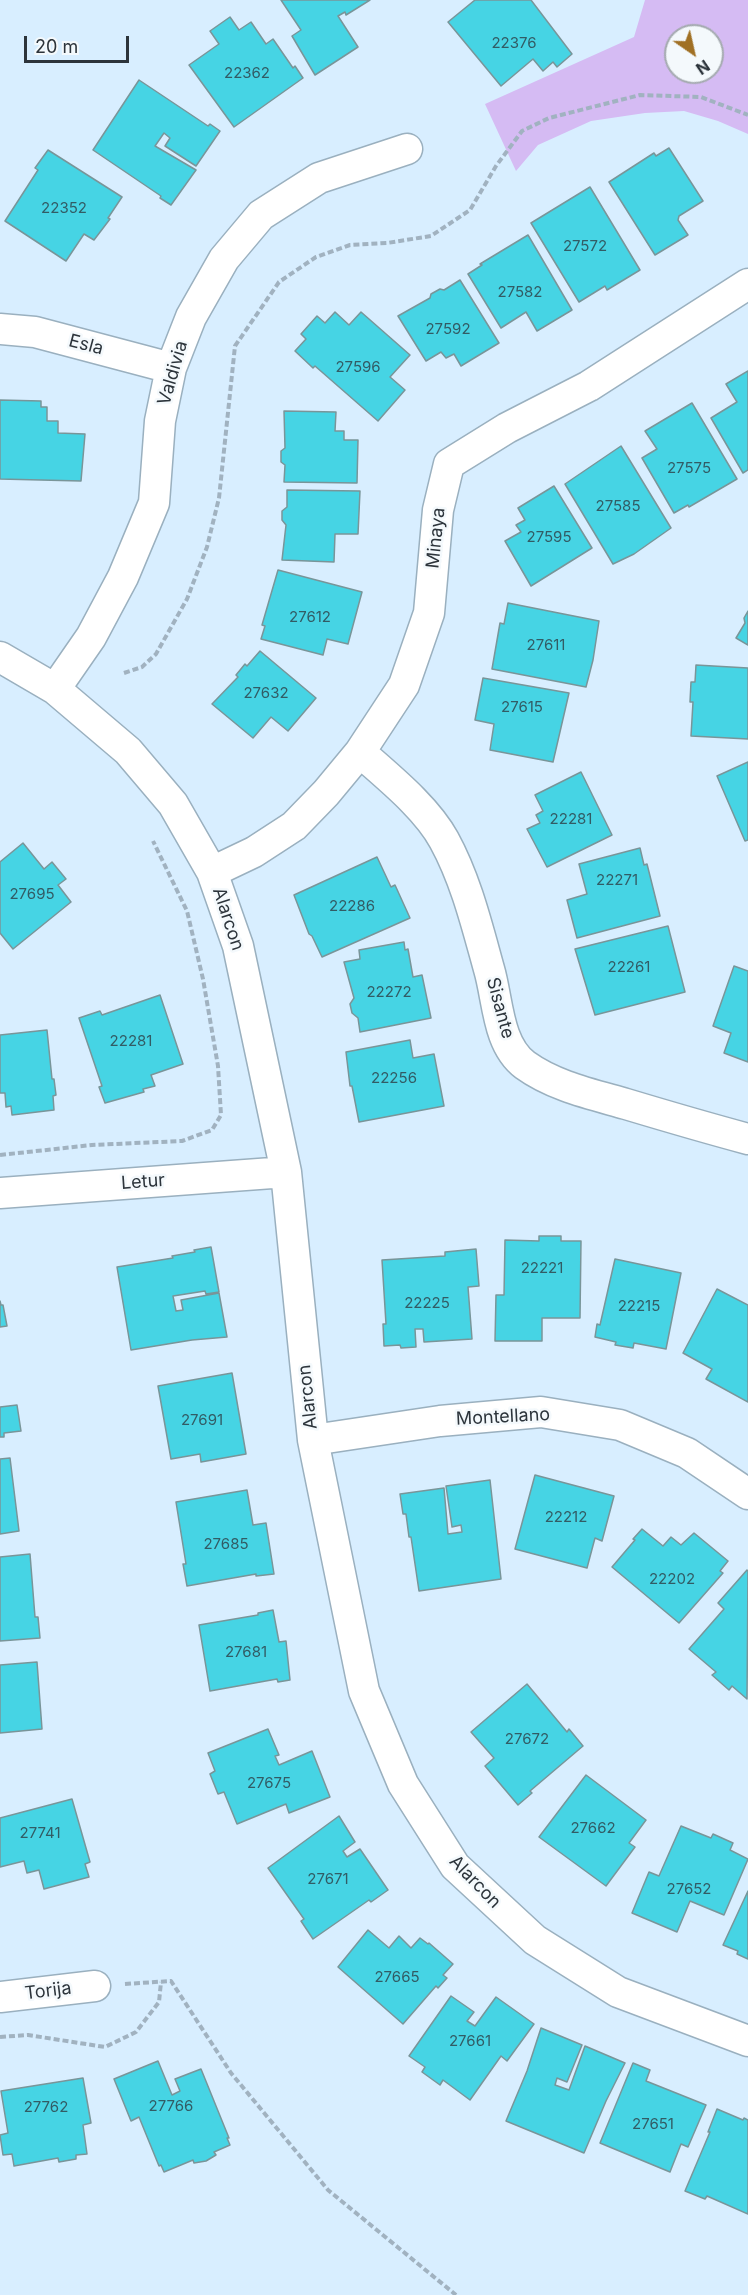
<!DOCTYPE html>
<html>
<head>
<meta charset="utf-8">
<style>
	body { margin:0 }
	#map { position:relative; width:748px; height:2295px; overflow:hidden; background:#d8eeff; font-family:Inter,sans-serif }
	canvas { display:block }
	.north { position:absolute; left:664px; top:24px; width:60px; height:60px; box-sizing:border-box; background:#f4f9fc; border:2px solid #a4aaaf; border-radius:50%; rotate:146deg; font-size:16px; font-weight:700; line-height:24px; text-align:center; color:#2c343b }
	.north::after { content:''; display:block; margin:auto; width:21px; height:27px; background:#a07024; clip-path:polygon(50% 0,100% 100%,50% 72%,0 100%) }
	.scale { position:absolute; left:24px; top:36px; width:105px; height:27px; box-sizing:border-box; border:3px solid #2c343b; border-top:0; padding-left:8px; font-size:18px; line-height:21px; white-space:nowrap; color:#2c343b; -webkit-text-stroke:4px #f4f9fc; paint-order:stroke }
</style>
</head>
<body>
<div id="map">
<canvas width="748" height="2295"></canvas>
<div class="north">N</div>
<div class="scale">20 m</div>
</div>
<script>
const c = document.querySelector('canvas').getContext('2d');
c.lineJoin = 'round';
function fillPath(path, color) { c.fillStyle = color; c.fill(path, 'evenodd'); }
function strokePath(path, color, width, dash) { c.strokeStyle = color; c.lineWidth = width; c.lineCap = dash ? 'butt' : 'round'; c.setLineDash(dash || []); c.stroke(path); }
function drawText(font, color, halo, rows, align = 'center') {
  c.font = font + ' Inter,sans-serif'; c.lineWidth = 5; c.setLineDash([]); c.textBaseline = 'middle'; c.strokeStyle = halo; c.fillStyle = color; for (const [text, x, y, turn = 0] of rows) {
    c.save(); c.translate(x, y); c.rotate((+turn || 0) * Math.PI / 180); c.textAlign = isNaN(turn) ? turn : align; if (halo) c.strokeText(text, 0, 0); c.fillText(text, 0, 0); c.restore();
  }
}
const green = new Path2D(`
	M645 0H748V134L718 121 684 111 645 113 591 121 538 145 516 171 485 104 634 37ZM676 36H712V72H676Z`);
const building = new Path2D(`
	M281 0H370L346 15 345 12 338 16 358 47 315 75 292 36 301 30Z
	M475 0H531L572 54 557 67 553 62 543 71 533 59 501 86 448 22Z
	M230 17 239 30 251 22 266 44 273 39 293 68 295 66 303 78 234 127 189 65 219 44 210 31Z
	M139 80 208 126 210 124 220 131 196 166 165 146 170 138 164 133 155 146 196 170 171 205 160 198 161 196 93 150Z
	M669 148 703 201 679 216 678 220 688 235 655 255 609 182 654 153 656 156Z
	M48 150 122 197 108 218 110 219 94 240 84 234 66 261 5 221 38 170 35 168Z
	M590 187 640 270 607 290 605 286 579 302 531 223Z
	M528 235 572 310 537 331 526 312 501 328 468 274 482 265 480 264Z
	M460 280 499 343 461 366 454 354 446 358 441 352 426 361 398 316 430 298 431 294 440 289 444 290Z
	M335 312 349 325 361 312 410 355 390 377 405 390 378 421 315 366 313 368 295 351 306 339 301 334 317 316 325 323Z
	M748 371V470L743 473 711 418 737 402 726 384Z
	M0 400 41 401V407H47V421H58V433L85 434 81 481 0 479Z
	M692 403 737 479 689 507 688 505 674 513 642 458 657 449 645 431Z
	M284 411 336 412 335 431H344V440H358L357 483 284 482 285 465 281 462V451L285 448Z
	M621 446 671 528 634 554 613 564 565 484Z
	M554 486 592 548 531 586 505 541 521 532 516 525 525 520 518 508Z
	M287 490 360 491 358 534H335L334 562 282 560 286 525 282 520V511L287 507Z
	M278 570 362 592 348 644 327 639 323 655 261 639 265 626 262 625Z
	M508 603 599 621 593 660 586 687 492 669 500 623 504 624Z
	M748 611V645L736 638 745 623 744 618Z
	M260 651 316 698 288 731 271 717 253 738 212 704 238 677 236 675 245 664 247 666Z
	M696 665 748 668V739L691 736 693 702H690L691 682H695Z
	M483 678 569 693 553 762 490 750 494 724 475 720Z
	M748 762V840L745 841 717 776Z
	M581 772 612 835 547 867 527 829 540 823 536 815 543 811 535 795Z
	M23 843 44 869 52 862 66 879 58 885 71 902 13 949 0 933V862Z
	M640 848 644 865 647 864 660 916 577 938 567 900 587 894 579 864Z
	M377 857 391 887 395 885 410 918 322 957 312 936 309 934 294 895Z
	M668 926 685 992 595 1015 575 949Z
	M404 942 405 950 408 949 413 977 422 975 431 1018 360 1032 358 1018 352 1013 350 1004 354 998 344 962 360 959 359 950Z
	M734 966 748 971V1062L724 1053 731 1033 713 1026Z
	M160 995 183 1064 151 1075 155 1086 143 1089 144 1092 105 1103 99 1087 102 1086 79 1018 100 1011 102 1015Z
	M47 1030 52 1079H54L56 1095 53 1096 54 1110 12 1115 11 1106 6 1107 5 1093H0V1035Z
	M410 1040 413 1058 434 1054 444 1106 359 1122 352 1086H350L346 1052Z
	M539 1236H561V1241H581L580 1318H542V1341H495L496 1295H504L505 1240 539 1241Z
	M211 1247 219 1292 206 1294 205 1291 173 1296 176 1311 183 1310 181 1300 219 1293 227 1337 192 1340 131 1350 117 1267 173 1258 172 1256 195 1252 194 1250Z
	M476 1249 479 1286 468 1287 472 1339 424 1342 423 1329H415L416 1347 401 1348 400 1345 384 1346 383 1324H386L382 1260 445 1256V1252Z
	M615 1259 681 1273 666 1349 634 1343 633 1348 615 1345 616 1342 595 1337 597 1324 600 1325Z
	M717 1289 748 1305V1402L706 1379 712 1369 683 1353Z
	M0 1301 1 1305H3L7 1326 0 1327Z
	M232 1373 246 1454 201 1462 200 1454 171 1459 158 1386Z
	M17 1405 21 1431 4 1433V1437H0V1407Z
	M10 1458 19 1531 0 1534V1459Z
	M535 1475 614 1496 602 1541 595 1538 587 1568 515 1549Z
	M490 1480 501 1579 419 1591 411 1537H409L406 1514H403L400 1494 444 1488 448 1534 462 1532 461 1525 452 1527 446 1486Z
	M247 1490 253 1525 266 1523 274 1574 256 1576V1574L187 1586 183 1564H186L176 1502Z
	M642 1529 663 1546 671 1537 681 1545 694 1533 728 1561 720 1571 723 1573 679 1623 612 1567 635 1540 633 1539Z
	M30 1554 35 1617H38L40 1638 0 1641V1557Z
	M747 1570 748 1571 747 1699 732 1686 729 1690 712 1675 716 1672 689 1649 724 1609 718 1603Z
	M273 1610 279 1642 286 1641 290 1680 278 1682 277 1679 210 1691 199 1625 258 1615V1613Z
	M37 1662 42 1729 0 1733V1665Z
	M527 1684 567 1732 569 1729 583 1746 530 1791 532 1793 518 1805 485 1766 494 1758 471 1732Z
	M268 1729 279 1755 275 1756 279 1765 312 1751 330 1797 289 1813 286 1804 237 1824 224 1792 218 1794 210 1774 215 1771 208 1753Z
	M586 1775 646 1820 629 1843 635 1847 606 1886 539 1837Z
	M72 1799 90 1862 85 1864 89 1877 44 1889 39 1870 27 1873 24 1861 0 1867V1818Z
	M339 1816 355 1842 343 1851 347 1857 360 1849 388 1890 371 1902 369 1900 313 1939 301 1921 304 1919 268 1868Z
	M681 1826 711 1838 713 1834 733 1843 730 1850 748 1859 724 1915 690 1901 677 1932 632 1913 649 1872 659 1876Z
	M748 1891V1959L737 1954 738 1951 723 1945Z
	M368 1930 389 1948 399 1936 411 1948 420 1938 428 1944 429 1943 453 1964 443 1975 447 1978 438 1988 436 1986 403 2024 338 1967Z
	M451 1996 474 2012 467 2021 475 2026 496 1997 534 2024 507 2061 501 2056 470 2100 443 2080 440 2085 422 2072 425 2067 409 2056Z
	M541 2028 582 2045 567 2082 557 2078 555 2085 569 2090 585 2046 625 2063 606 2101 584 2153 506 2121 527 2071Z
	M158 2061 172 2095 180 2091 175 2079 201 2069 229 2138H227L230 2145 214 2152 216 2155 206 2161 194 2163 193 2160 164 2172 161 2165 159 2166 139 2117 131 2121 114 2079Z
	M633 2063 650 2070 646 2081 706 2105 688 2147 681 2144 670 2172 600 2143Z
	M83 2078 91 2123 83 2125 87 2154 76 2155V2159L59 2162 58 2158 14 2166 12 2154 3 2155 0 2135 8 2133 1 2091Z
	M717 2109 743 2120 744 2118 748 2120V2214L707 2196 705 2199 685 2191 710 2132H708Z`);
const path = new Path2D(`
	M124 673 142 667 156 654 187 599 207 547 219 498 235 346 279 282 316 257 350 245 387 243 431 236 470 210 496 166 522 131 549 118 640 95 701 97 748 115
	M0 1155 92 1145 182 1141 212 1130 221 1115 218 1066 203 979 187 911 153 841
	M125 1984 171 1981 231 2073 328 2190 456 2295
	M0 2037 28 2035 105 2047 136 2032 159 2002 161 1982`);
const street = new Path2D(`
	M0 329 35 332 171 368
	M0 657 55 689 128 751 173 804 212 872 238 946 286 1172 313 1440 364 1691 403 1784 455 1866 535 1940 618 1992 748 2041
	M55 689 91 637 123 577 154 503 160 421 171 368 191 317 224 259 261 215 319 178 407 149
	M360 752C388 777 426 807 444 840 466 880 477 926 489 969 498 999 497 1044 525 1065 554 1086 591 1094 626 1104 666 1116 707 1128 748 1139
	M212 872 254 852 294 826 326 793 360 752 404 685 429 613 438 510 449 464 507 428 589 386 748 284
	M0 1193 286 1172
	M313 1440 440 1421 541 1412 620 1425 687 1453 748 1494
	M0 1997 95 1986`);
const numberNames = [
	["22376",514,43],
	["22362",247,73],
	["22352",64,208],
	["27572",585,246],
	["27582",520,292],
	["27592",448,329],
	["27596",358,367],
	["27575",689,468],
	["27585",618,506],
	["27595",549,537],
	["27612",310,617],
	["27611",546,645],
	["27632",266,693],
	["27615",522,707],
	["22281",571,819],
	["22271",617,880],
	["27695",32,894],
	["22286",352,906],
	["22261",629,967],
	["22272",389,992],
	["22281",131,1041],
	["22256",394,1078],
	["22221",542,1268],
	["22225",427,1303],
	["22215",639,1306],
	["27691",202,1420],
	["22212",566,1517],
	["27685",226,1544],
	["22202",672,1579],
	["27681",246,1652],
	["27672",527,1739],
	["27675",269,1783],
	["27662",593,1828],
	["27741",40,1833],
	["27671",328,1879],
	["27652",689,1889],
	["27665",397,1977],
	["27661",470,2041],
	["27766",171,2106],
	["27762",46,2107],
	["27651",653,2124]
];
const streetNames = [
	["Esla",86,345,15],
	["Valdivia",173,373,-74],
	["Minaya",436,538,-84],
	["Alarcon",228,919,72],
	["Sisante",500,1008,75],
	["Letur",143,1182,-4],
	["Alarcon",308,1397,-96],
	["Montellano",503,1417,-3],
	["Alarcon",475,1882,46],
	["Torija",48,1991,-7]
];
fillPath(green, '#d5bbf3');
fillPath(building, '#46d4e4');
strokePath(building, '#799599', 1.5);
strokePath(street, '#9ab0bf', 33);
strokePath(path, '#a1b2c0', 4, [6, 3]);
strokePath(street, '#fff', 30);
drawText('15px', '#325c65', null, numberNames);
drawText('18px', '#2c343b', '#f4f9fc', streetNames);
</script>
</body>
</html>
